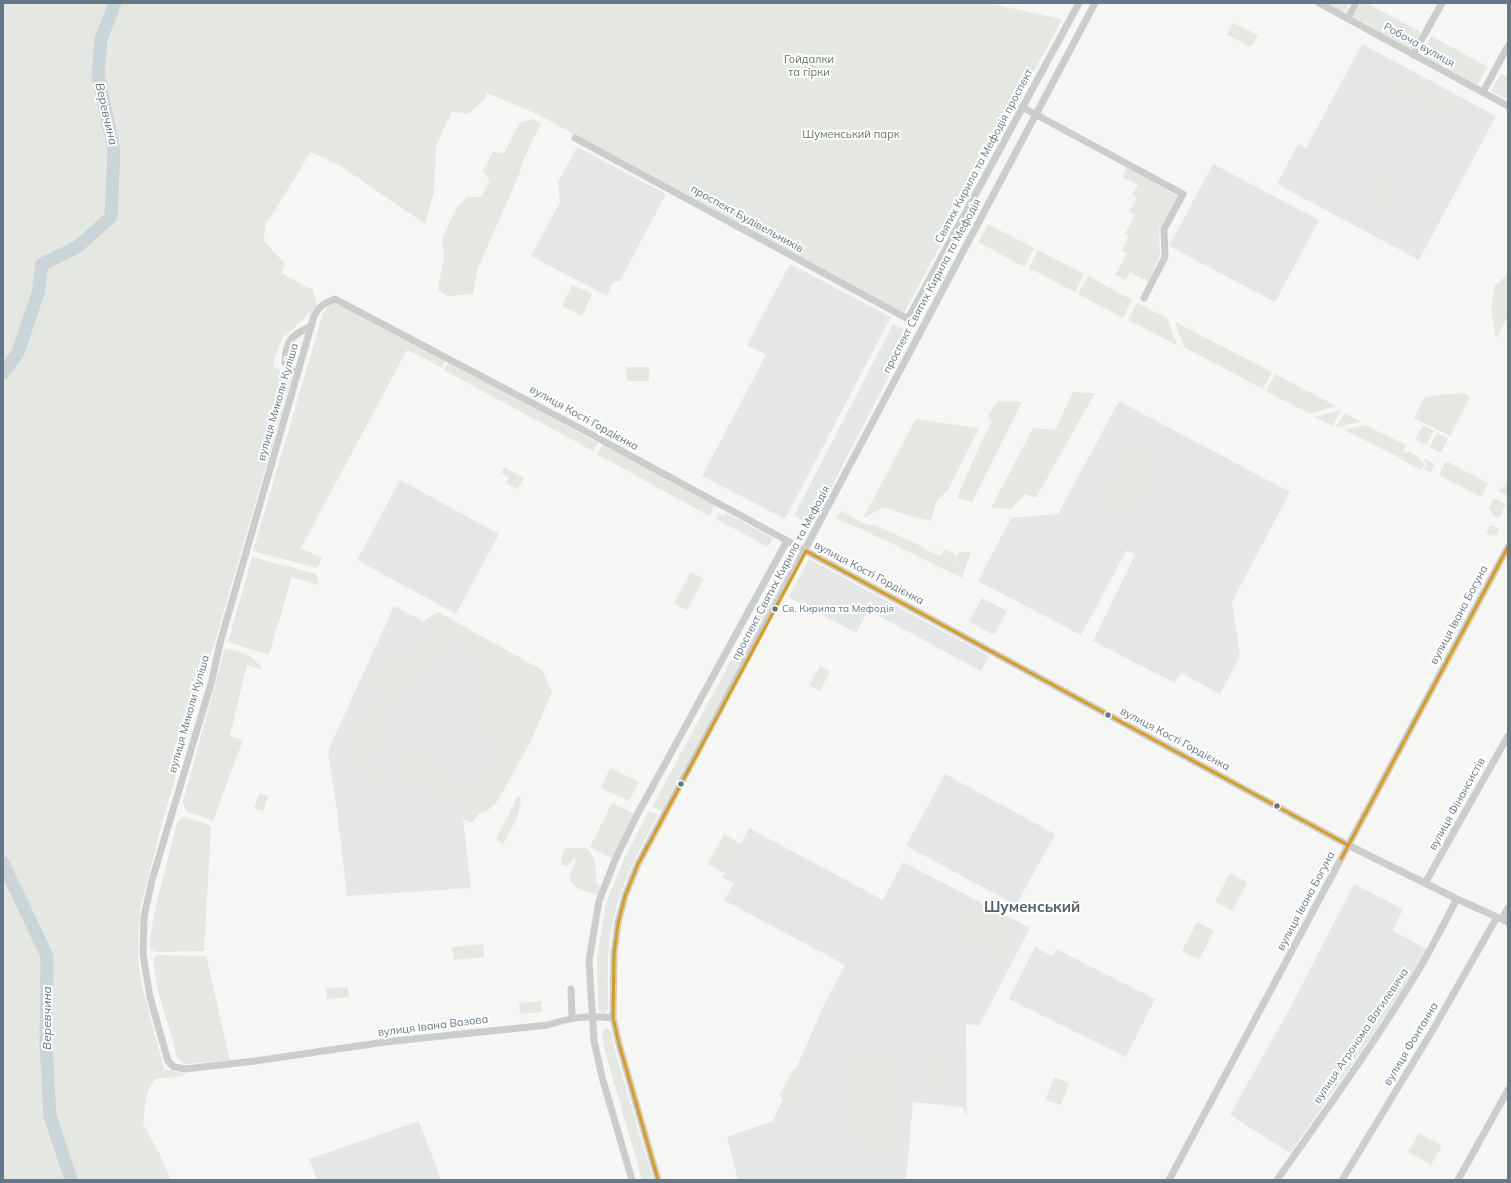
<!DOCTYPE html>
<html>
<head>
<meta charset="utf-8">
<style>
	body { margin:0 }
	#map { position:relative; width:1511px; height:1183px; overflow:hidden; background:#f6f6f5; font-family:Mulish,sans-serif }
	canvas { display:block }
	.frame { position:absolute; inset:0; border:4px solid #667885; pointer-events:none }
</style>
</head>
<body>
<div id="map">
<canvas width="1511" height="1183"></canvas>
<div class="frame"></div>
</div>
<script>
const c = document.querySelector('canvas').getContext('2d');
c.lineJoin = 'round';
function fillPath(path, color) { c.fillStyle = color; c.fill(path, 'evenodd'); }
function strokePath(path, color, width, dash) { c.strokeStyle = color; c.lineWidth = width; c.lineCap = dash ? 'butt' : 'round'; c.setLineDash(dash || []); c.stroke(path); }
function drawText(font, color, halo, rows, align = 'center') {
  c.font = font + ' Mulish,sans-serif'; c.lineWidth = 4; c.setLineDash([]); c.textBaseline = 'middle'; c.strokeStyle = halo; c.fillStyle = color; for (const [text, x, y, turn = 0] of rows) {
    c.save(); c.translate(x, y); c.rotate((+turn || 0) * Math.PI / 180); c.textAlign = isNaN(turn) ? turn : align; if (halo) c.strokeText(text, 0, 0); c.fillText(text, 0, 0); c.restore();
  }
}
const built = new Path2D(`
	M1362 44 1496 116 1419 260 1277 184 1298 144 1306 148Z
	M577 147 666 194 620 281H614L607 296 531 256 560 202 558 182Z
	M1213 164 1319 220 1275 302 1169 246Z
	M790 264 891 317 785 519 702 476 766 355 747 345Z
	M893 324 911 333 812 525 794 516Z
	M1119 401 1290 492 1232 602 1240 656 1220 694 1181 673 1175 683 1093 641 1135 555 1127 550 1081 635 978 581 1011 518 1058 514Z
	M400 480 499 534 456 614 357 560Z
	M726 513 773 538 768 547 716 519 719 514 724 517Z
	M809 559 989 656 981 671 868 610 856 633 789 597Z
	M982 598 1007 611 994 635 969 622Z
	M394 606 549 687 473 823 463 819 471 888 347 896 337 811 328 751Z
	M945 774 1055 834 1016 905 906 846Z
	M749 828 883 900 903 862 1030 928 979 1026 966 1024 967 1117 963 1107 913 1102 906 1180H738L727 1137 773 1121 825 1003 845 965 724 900 734 883 722 878Z
	M1354 884 1403 909 1393 931 1427 949 1420 963 1369 1040 1290 1153 1230 1115 1290 1008Z
	M1035 947 1052 956 1056 949 1155 999 1126 1057 1009 999Z
	M419 1121 441 1180H317L309 1159Z`);
const green = new Path2D(`
	M3 3H987L1062 19 904 313 539 115 487 93 484 100 468 114 452 111 436 146 434 192 425 224 339 165 311 152 265 226 264 241 285 264 281 273 313 290 317 306 282 339 273 362 275 368 284 371 292 377 164 816 140 909 138 950 139 969 142 986 164 1069 183 1074 184 1076 156 1079 149 1088 146 1097 143 1124 159 1153 171 1180H3Z
	M1323 3H1350L1345 12 1341 13Z
	M1361 3H1366L1421 32 1411 49 1353 17Z
	M1233 23 1258 35 1251 47 1227 35Z
	M1431 36 1488 67 1477 85 1421 54Z
	M1501 74 1508 77V100L1491 91Z
	M1399 76 1423 89 1417 100 1393 86Z
	M1427 88 1469 110 1460 126 1419 104Z
	M533 119 541 123 523 161 519 175 478 268 473 294 448 296 438 290 444 256 442 238 457 207 467 197H481L490 181 483 171 493 152 504 153 520 122Z
	M1127 167 1178 196 1159 230 1160 255 1148 282 1130 272 1125 280 1115 275 1127 253 1122 250 1129 236 1125 234 1135 215 1129 212 1137 198 1132 195 1138 185 1122 177Z
	M1388 171 1403 179 1385 213 1370 205Z
	M1443 180 1450 184 1442 199 1435 196Z
	M988 224 1034 248 1024 267 978 242Z
	M1038 250 1084 274 1075 292 1029 268Z
	M1508 274V316L1496 339 1491 308 1495 285Z
	M1088 276 1132 300 1123 318 1078 294Z
	M572 285 592 294 582 316 562 306Z
	M334 303 341 305 446 360 442 368 407 350 301 548 322 558 317 568 253 551 323 313 328 306Z
	M1137 303 1167 318 1177 345 1128 320Z
	M1175 322 1272 372 1263 389 1184 347Z
	M449 361 598 443 593 451 444 370Z
	M626 367H649V381H627Z
	M1275 374 1336 406 1310 414 1266 391Z
	M1073 392 1095 393 1036 498 1025 494 1011 509 991 508 1033 428 1055 430Z
	M1464 393 1470 397 1450 436 1414 418 1424 398 1436 395Z
	M998 401 1022 402 972 502 957 498 981 442 992 422 988 416Z
	M1341 410 1333 426 1315 417Z
	M1345 413 1361 422 1336 427Z
	M916 419 935 422 979 428 948 490 937 500 931 521 913 517 884 507 863 518Z
	M1365 425 1406 445 1400 458 1344 430Z
	M1423 425 1434 431 1426 445 1415 439Z
	M1437 433 1448 438 1441 453 1430 447Z
	M1128 440 1165 460 1133 518 1096 498Z
	M603 444 715 505 709 516 597 454Z
	M1408 451 1420 458 1419 460 1425 463 1421 470 1400 459 1404 452 1407 453Z
	M1425 459 1435 464 1431 472 1424 469 1427 463 1424 461Z
	M1446 461 1488 483 1481 497 1441 476 1440 473Z
	M504 467 524 478 518 489 506 483 509 477 501 473Z
	M1508 483V496L1498 491Z
	M1494 498 1506 504 1499 518 1494 516 1489 508Z
	M842 511 859 521 868 525H875L913 542 931 552 955 562 959 552H971L962 578 889 542 836 518Z
	M1490 525 1499 529 1496 536 1493 534 1492 537 1486 534Z
	M944 549 957 555 955 561 941 556Z
	M252 557 316 574 319 585 292 577 269 655 228 642Z
	M782 566H787L789 572 661 811 652 807Z
	M691 572 704 579 687 610 674 604Z
	M438 612 542 670 552 692 530 743 495 805 484 813 473 814 419 784 402 782 393 779 390 771 404 749 412 751 476 787 496 753 502 739 474 725 487 696 466 683 474 659C466 645 460 646 446 649L439 660 432 664 421 686 416 682 422 666 413 684 383 670 393 650 422 664 417 651 422 639H433L428 631 425 620Z
	M225 648C243 653 253 654 263 670L247 665 230 736 243 740 213 821 186 811 183 802Z
	M820 666 830 672 820 691 809 685Z
	M373 669 413 690 403 709 363 688Z
	M369 702 380 707V708L398 718 368 775 339 760Z
	M610 768 639 782 629 801 601 788Z
	M376 772 382 776 393 787C388 793 381 791 374 791L369 786V780Z
	M259 793 268 796 263 811 254 808Z
	M518 796 521 799C521 814 510 831 503 844L496 839Z
	M612 803 637 815 615 860 590 847Z
	M649 811 658 815C639 850 620 885 612 925 606 952 608 982 608 1010L604 1014 600 1012 598 1009 597 958 606 903 625 857Z
	M185 817 211 826 204 951 155 952 151 949 150 939 156 904 177 823 181 818Z
	M724 834 741 844 725 873 708 864Z
	M565 848H587L595 860 596 882 600 887 598 894C587 894 578 889 571 882L570 875 576 859H573L569 865 564 866 561 864V857Z
	M1230 873 1247 882 1232 911 1215 902Z
	M971 903 990 913 972 947 953 937Z
	M994 912 1018 924 998 961 974 948Z
	M1197 922 1214 931 1199 960 1182 951Z
	M483 944 484 957 454 960 452 947Z
	M157 955 206 956 230 1060 189 1064 183 1063 178 1059 158 991 153 959Z
	M348 987 349 997 327 999 326 988Z
	M973 988 988 998 977 1016 962 1006Z
	M541 1001 542 1012 520 1014 519 1003Z
	M606 1028 610 1030 611 1032 614 1047 653 1180H642L603 1044V1031Z
	M843 1048 899 1051 893 1148 837 1144Z
	M923 1048 944 1049 942 1096 921 1095Z
	M794 1069 806 1076 792 1102 779 1096Z
	M1054 1077 1069 1083 1061 1105 1045 1100Z
	M1419 1133 1442 1146 1431 1165 1408 1152Z`);
const water = new Path2D(`
	M804.5 67a4.5 4.5 0 1 1 9 0a4.5 4.5 0 1 1-9 0Z`);
const stream = new Path2D(`
	M111 3 114 5`);
const river = new Path2D(`
	M3 373 18 353 38 293 42 264 76 248 111 217 114 150 98 76 101 39 115 3
	M3 863 47 956 46 1045 50 1116 71 1180`);
const minor = new Path2D(`
	M1319 3 1508 106
	M1348 18 1356 3
	M1413 55 1442 3
	M1483 92 1508 46
	M1022 107 1183 194 1164 229 1165 257 1144 298
	M575 138 908 319 1079 3
	M297 376 285 363C286 339 291 336 311 326
	M1425 883 1508 736
	M1502 919 1508 908
	M571 989 572 1018
	M613 1018C588 1015 573 1017 548 1025L385 1042 255 1061 185 1069 174 1067 168 1061 150 997 143 954 144 917 152 880 212 680 220 643 314 316C319 306 325 303 335 299L572 424 1348 845 1457 899 1508 922
	M632 1180 602 1077 594 1041 589 961 599 901 615 860 637 815 787 541
	M658 1180 619 1044 613 1018 614 954 618 923 625 896 638 864C792 578 941 289 1095 3
	M1169 1180 1508 547
	M1277 1180C1326 1110 1377 1040 1421 966 1434 944 1445 921 1457 899
	M1342 1180 1434 1028 1497 917
	M1458 1180 1508 1090`);
const bus1 = new Path2D(`
	M1341 859 1508 547
	M658 1180 619 1044 613 1018 614 954 618 923 625 896 638 864 806 551 1348 845`);
const markers = [
	[775,609,3.5,"#667885"],
	[1108,715,3.5,"#667885"],
	[681,784,3.5,"#667885"],
	[1277,806,3.5,"#667885"]
];
const busNames = [
	["Св. Кирила та Мефодія",782,609]
];
const streetNames = [
	["Робоча вулиця",1419,45,29],
	["Святих Кирила та Мефодія проспект",984,156,-62],
	["проспект Будівельників",747,219,29],
	["проспект Святих Кирила та Мефодія",932,286,-62],
	["вулиця Миколи Куліша",278,402,-74],
	["вулиця Кості Гордієнка",584,418,29],
	["проспект Святих Кирила та Мефодія",781,573,-62],
	["вулиця Кості Гордієнка",869,573,28],
	["вулиця Івана Богуна",1459,615,-62],
	["вулиця Миколи Куліша",189,714,-74],
	["вулиця Кості Гордієнка",1175,739,28],
	["вулиця Фінансистів",1457,804,-61],
	["вулиця Івана Богуна",1306,901,-62],
	["вулиця Івана Вазова",433,1026,-7],
	["вулиця Агронома Вагилевича",1361,1036,-56],
	["вулиця Фонтанна",1411,1044,-59]
];
const parkNames = [
	["Гойдалки",809,60],
	["та гірки",809,73],
	["Шуменський парк",851,135]
];
const waterNames = [
	["Веревчина",106,114,77],
	["Веревчина",47,1018,-90]
];
const districtNames = [
	["Шуменський",1032,907]
];
fillPath(built, '#e5e6e6');
fillPath(green, '#e5e8e2');
fillPath(water, '#cbd4d6');
strokePath(stream, '#cbd4d6', 2);
strokePath(river, '#cbd4d6', 13);
strokePath(minor, '#cbcccc', 7);
strokePath(bus1, '#da9d1b', 3);
for (const [x, y, r, color] of markers) { const dot = new Path2D(); dot.arc(x, y, r, 0, 2 * Math.PI); c.fillStyle = color; c.fill(dot); strokePath(dot, '#fff', 1.5); }
drawText('10px', '#667885', '#fff', busNames, 'left');
drawText('11px', '#667885', '#fff', streetNames);
drawText('11px', '#667761', '#fff', parkNames);
drawText('italic 12px', '#627981', '#fff', waterNames);
drawText('bold 15px', '#54616a', '#fff', districtNames);
</script>
</body>
</html>
